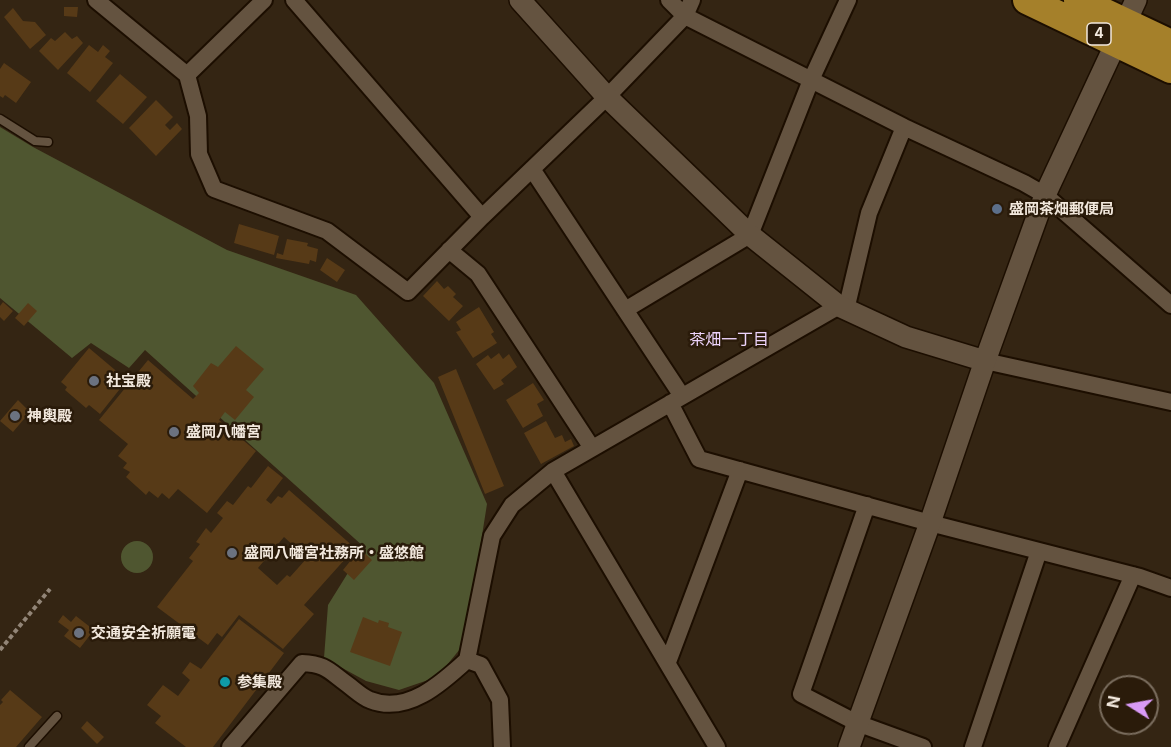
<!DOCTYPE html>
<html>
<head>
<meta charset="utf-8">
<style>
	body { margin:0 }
	#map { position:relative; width:1171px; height:747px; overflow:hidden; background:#342513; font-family:Inter,sans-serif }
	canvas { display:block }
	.north { position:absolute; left:1099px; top:675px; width:60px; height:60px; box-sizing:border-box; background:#2a1b0a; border:2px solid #7a6d5e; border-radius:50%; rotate:281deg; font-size:16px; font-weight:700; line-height:24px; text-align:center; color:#f2e8dd }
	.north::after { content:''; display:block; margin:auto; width:21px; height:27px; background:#d99af7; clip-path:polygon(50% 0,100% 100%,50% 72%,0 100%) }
</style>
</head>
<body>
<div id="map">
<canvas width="1171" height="747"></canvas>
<div class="north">N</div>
</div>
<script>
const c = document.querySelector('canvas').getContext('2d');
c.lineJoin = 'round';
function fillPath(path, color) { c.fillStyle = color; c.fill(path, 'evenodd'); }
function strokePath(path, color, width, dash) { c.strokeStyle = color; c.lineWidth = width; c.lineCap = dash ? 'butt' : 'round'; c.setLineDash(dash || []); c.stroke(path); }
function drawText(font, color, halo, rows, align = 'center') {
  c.font = font + ' Inter,"Noto Sans JP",sans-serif'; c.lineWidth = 5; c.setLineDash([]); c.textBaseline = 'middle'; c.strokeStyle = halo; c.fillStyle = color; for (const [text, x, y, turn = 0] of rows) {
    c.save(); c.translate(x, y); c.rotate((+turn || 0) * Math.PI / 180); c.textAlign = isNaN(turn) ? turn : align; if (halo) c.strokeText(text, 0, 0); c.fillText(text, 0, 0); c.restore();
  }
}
const green = new Path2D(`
	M0 127 33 147 227 250 356 295 434 383 487 504 465 643 437 677 399 690 366 681 324 658 328 605 364 547 145 350 129 368 91 343 72 358 0 298Z
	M121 557a16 16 0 1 1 32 0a16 16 0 1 1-32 0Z`);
const building = new Path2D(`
	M64 7H78L77 17 64 16Z
	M13 8 23 21 35 22 46 35 30 49 4 17Z
	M65 32 72 39 77 36 83 43 58 70 39 51 51 38 55 41Z
	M89 45 98 52 103 45 110 51 105 57 113 63 90 92 67 73Z
	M4 63 31 82 16 103 5 95 3 98 0 96V69Z
	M120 74 147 97 123 124 96 101Z
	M156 100 173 117 165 125 170 130 177 123 182 129 156 156 129 128Z
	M239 224 279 236 274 255 234 243Z
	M287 239 308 243 307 246 318 249 316 262 310 260 309 264 276 258 277 253 283 255Z
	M327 258 345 270 337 282 320 270Z
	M437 281 444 289 448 286 456 294 453 297 463 306 449 321 423 296Z
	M3 302 13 311 4 321 0 317V306Z
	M28 303 37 311 24 326 15 318Z
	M479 307 494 332 491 334 497 343 473 358 456 332 461 330 456 322Z
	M236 346 264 369 246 390 254 397 235 420 225 412 219 420 256 451 207 513 178 489 169 499 162 493 158 498 149 491 146 495 126 477 130 472 123 468 127 463 118 456 128 444 99 420 148 360 193 399 199 393 193 386 211 363 218 367Z
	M89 348 127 380 100 414 89 405 86 408 65 390 67 387 61 382Z
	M499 353 503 359 509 354 517 367 501 380 504 384 494 390 476 364 488 355 491 359Z
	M456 369 504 486 485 494 438 377Z
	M533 383 544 400 537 404 543 416 523 428 506 400Z
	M18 400 30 412 13 432 0 421Z
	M546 421 555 438 562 435 565 442 571 439 574 446 541 464 524 433Z
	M268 466 283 478 266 500 271 504 278 496 282 498 289 490 355 548 304 605 314 614 283 649 239 615 222 637 217 633 208 645 157 607 193 561 189 558 200 544 196 542 206 528 211 533 223 518 217 513 227 501 233 505 248 486 251 488ZM284 537 307 558 290 577 287 575 277 585 258 568Z
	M360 549 372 560 354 580 343 570Z
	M63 615 71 622 76 616 94 630 80 648 64 636 69 630 58 622Z
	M363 617 378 623 379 620 389 623 388 627 402 632 390 666 350 652Z
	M239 619 284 653 213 747H186L155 723 161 716 147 705 163 685 178 696 190 680 182 673 190 662 201 669Z
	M10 690 42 717 16 747H0V705L3 702 1 700Z
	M87 721 104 737 97 744 81 728Z`);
const path = new Path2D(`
	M0 650 50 589`);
const service = new Path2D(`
	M0 119 35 141 48 142
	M29 747 57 716`);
const minor = new Path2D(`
	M96 0 187 75 198 116 199 154 214 189 327 231 408 292 482 217 607 97 685 16 692 0
	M294 0 482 217
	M669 0 685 16 904 127 1024 183 1045 195 1171 305
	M187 75 264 0
	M532 169 682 396
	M449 250 478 274 592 448
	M625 310 750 235 811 80 848 0
	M846 310 869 213 904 127
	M985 361 1171 402
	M670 403 699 459 930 523 1140 577 1171 588
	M553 471 717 747
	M867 505 801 694 857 723 923 747
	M467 660 492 536 512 505 553 471 839 306
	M668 662 740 470
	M230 747 302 663C326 664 329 671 347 684 354 689 362 697 370 700 407 715 442 683 467 660L481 665 500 700 502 747
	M973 747 1039 551
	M1057 747 1133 575`);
const tertiary = new Path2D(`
	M520 0 607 97 750 235 839 306 906 337 985 361
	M849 747 930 523 985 361 1045 195 1136 0`);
const trunk = new Path2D(`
	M1027 0 1171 69
	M1078 0 1171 44`);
const markers = [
	[997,209,6,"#5c6f8a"],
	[94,381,6,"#6b7280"],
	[15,416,6,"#6b7280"],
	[174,432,6,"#6b7280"],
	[232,553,6,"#6b7280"],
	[79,633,6,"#6b7280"],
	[225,682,6,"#0f9aa8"]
];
const shields = [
	[1099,34,24]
];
const shieldNames = [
	["4",1099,34]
];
const poiNames = [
	["盛岡茶畑郵便局",1009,209],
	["社宝殿",106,381],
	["神輿殿",27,416],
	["盛岡八幡宮",186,432],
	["盛岡八幡宮社務所・盛悠館",244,553],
	["交通安全祈願電",91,633],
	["参集殿",237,682]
];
const neighbourhoodNames = [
	["茶畑一丁目",729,340]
];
fillPath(green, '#4f5630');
fillPath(building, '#573a17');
strokePath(service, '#1c0e00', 11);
strokePath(minor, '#1c0e00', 20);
strokePath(tertiary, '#1c0e00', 24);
strokePath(trunk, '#1c0e00', 32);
strokePath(path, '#928577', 4, [4.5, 3]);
strokePath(service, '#645340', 8);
strokePath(minor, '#645340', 16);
strokePath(tertiary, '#645340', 21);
strokePath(trunk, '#a5802a', 28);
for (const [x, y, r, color] of markers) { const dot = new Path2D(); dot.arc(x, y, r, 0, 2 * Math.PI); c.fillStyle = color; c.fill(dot); strokePath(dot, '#2a1b0a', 2); }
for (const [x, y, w] of shields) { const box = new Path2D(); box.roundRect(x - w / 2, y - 11, w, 22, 4.5); c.fillStyle = '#2a1b0a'; c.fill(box); strokePath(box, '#f2e8dd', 1.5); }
drawText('bold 14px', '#f2e8dd', null, shieldNames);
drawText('bold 15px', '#f2e8dd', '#2a1b0a', poiNames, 'left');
drawText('16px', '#edd3fb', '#2a1b0a', neighbourhoodNames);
</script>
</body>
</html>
